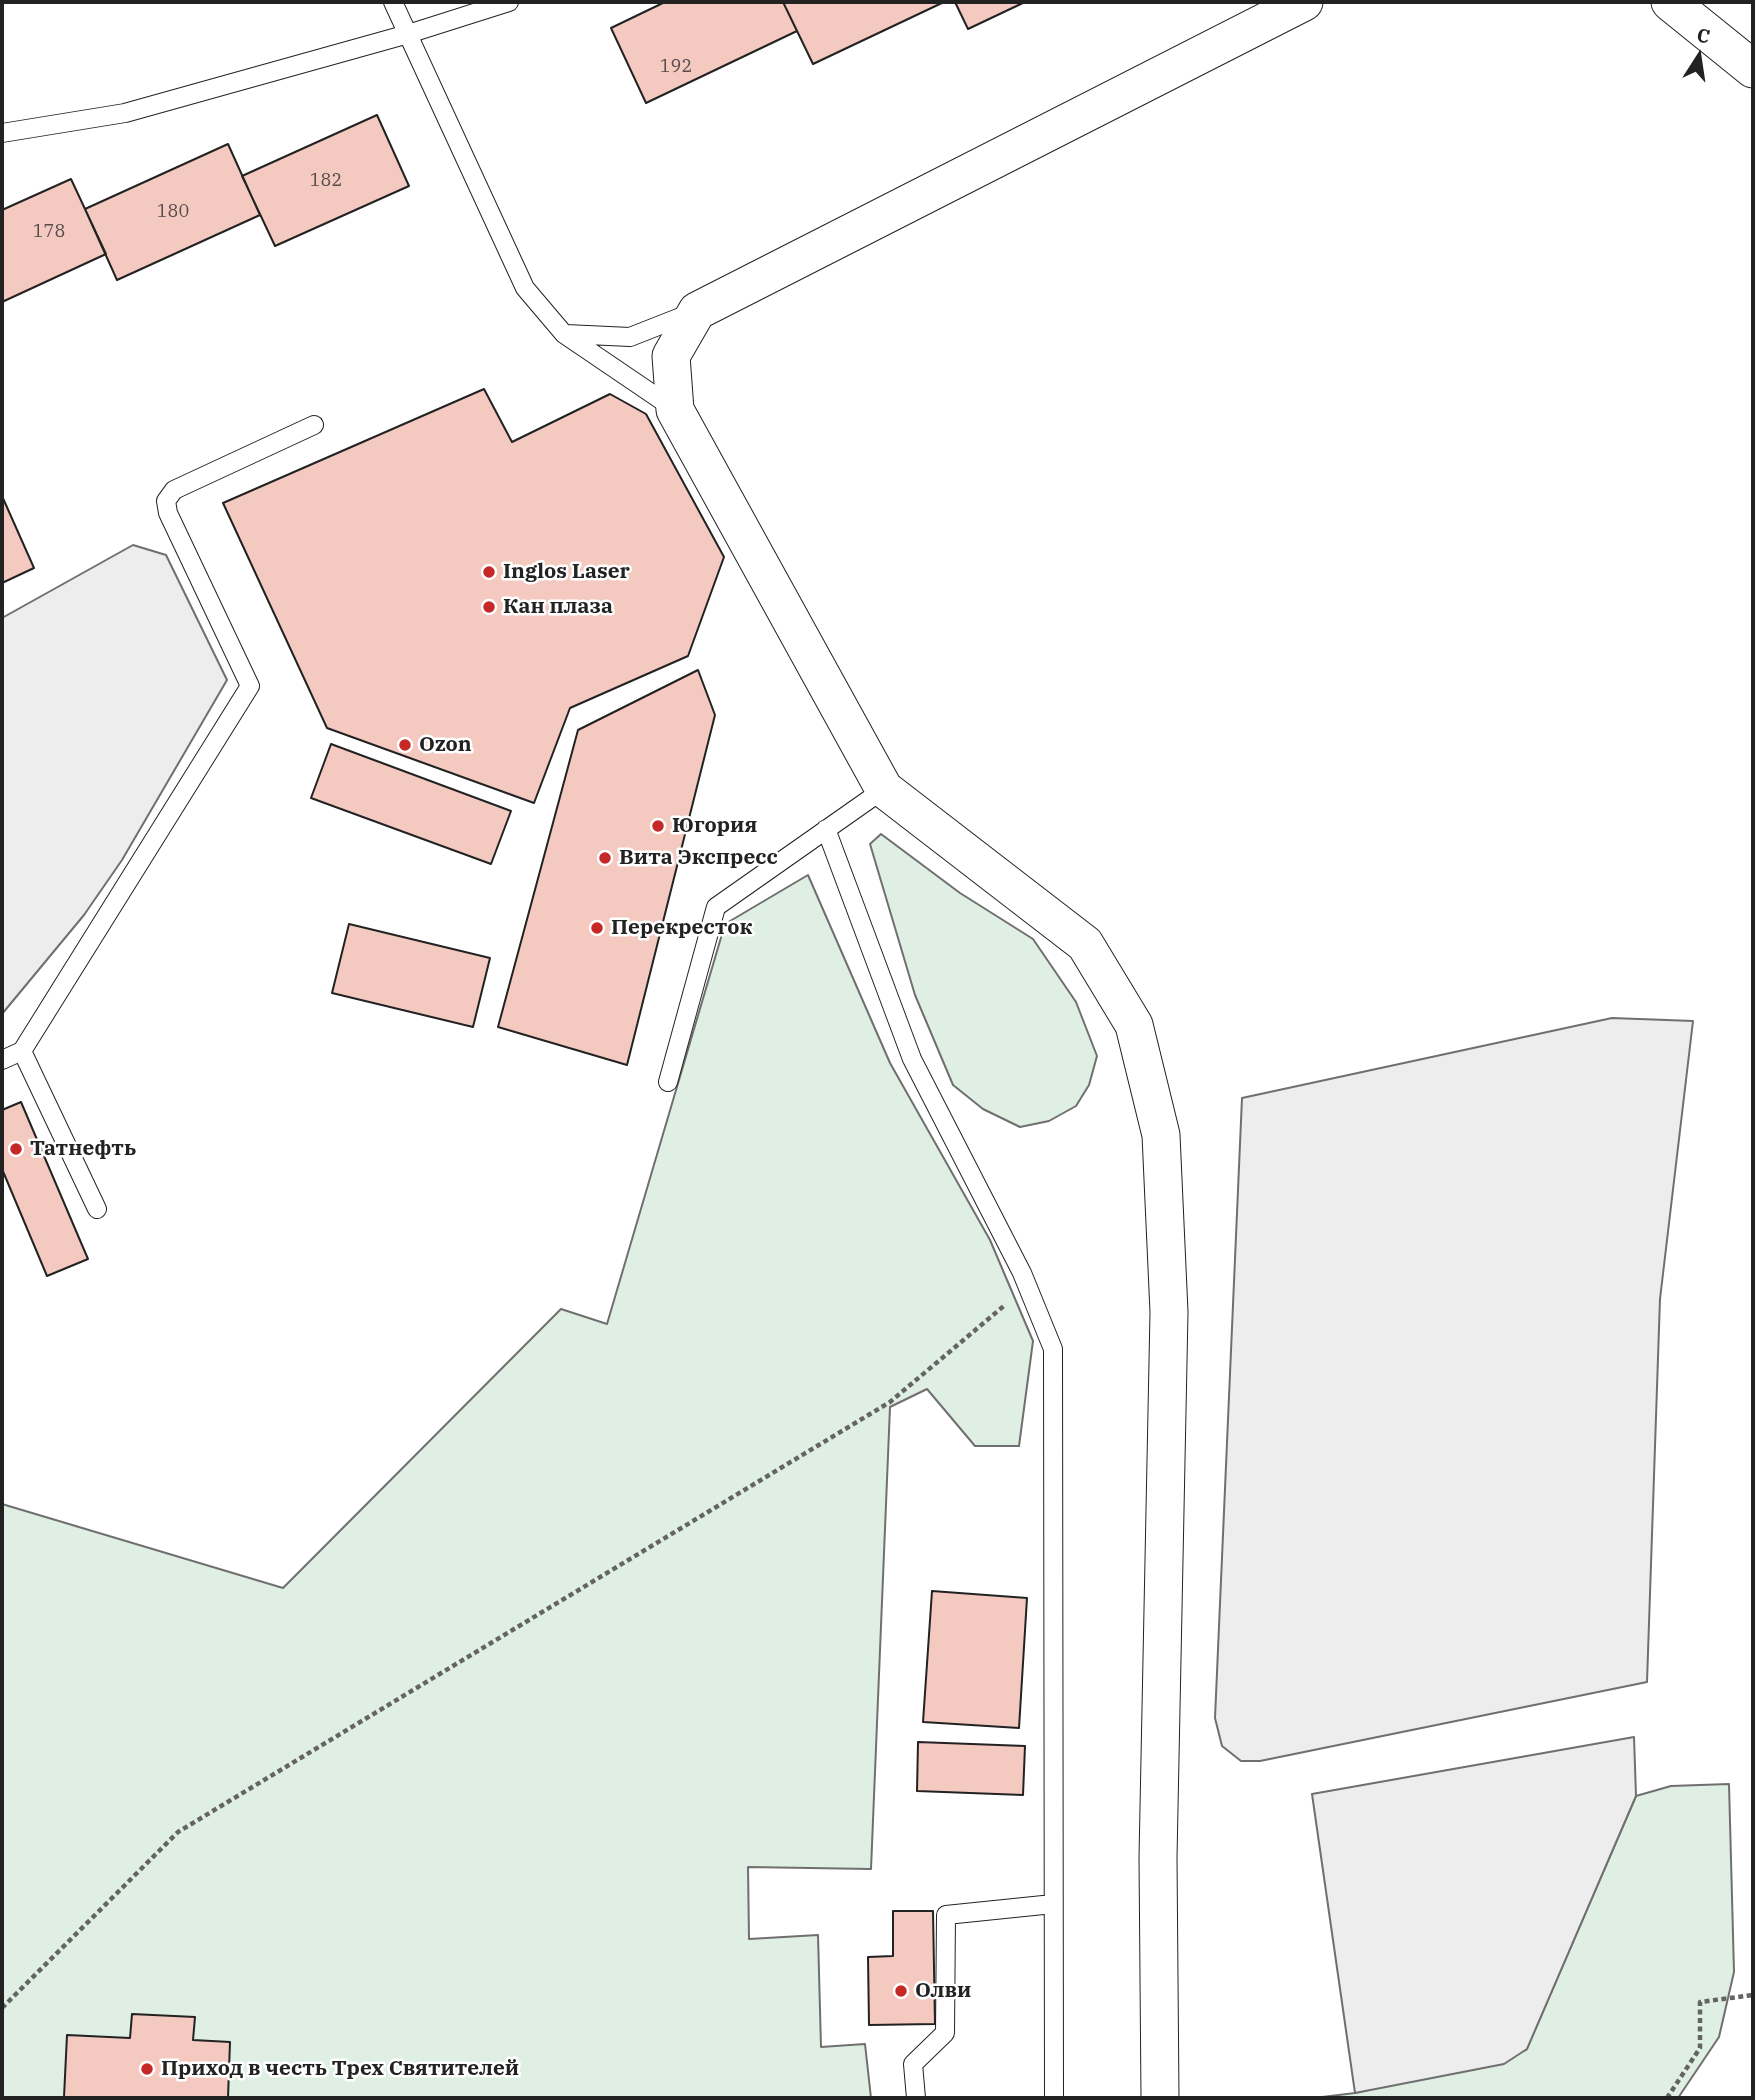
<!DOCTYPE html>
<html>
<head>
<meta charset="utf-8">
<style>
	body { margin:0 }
	#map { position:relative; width:1755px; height:2100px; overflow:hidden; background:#fff; font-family:"IBM Plex Serif",serif }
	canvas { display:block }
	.frame { position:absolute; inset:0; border:4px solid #222; pointer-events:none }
	.north { position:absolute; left:1664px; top:21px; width:70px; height:70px; -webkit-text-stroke:5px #fff; paint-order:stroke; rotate:12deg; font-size:19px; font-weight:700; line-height:28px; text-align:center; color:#222 }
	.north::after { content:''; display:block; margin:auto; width:24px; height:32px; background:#222; clip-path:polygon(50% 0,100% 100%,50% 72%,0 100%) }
</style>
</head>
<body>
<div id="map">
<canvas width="1755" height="2100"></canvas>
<div class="frame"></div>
<div class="north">С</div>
</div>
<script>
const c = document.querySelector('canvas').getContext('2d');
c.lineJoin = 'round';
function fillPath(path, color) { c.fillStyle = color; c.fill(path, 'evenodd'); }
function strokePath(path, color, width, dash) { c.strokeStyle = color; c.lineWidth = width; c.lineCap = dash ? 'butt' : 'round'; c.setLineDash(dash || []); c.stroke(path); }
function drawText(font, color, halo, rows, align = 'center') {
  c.font = font + ' "IBM Plex Serif",serif'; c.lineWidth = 5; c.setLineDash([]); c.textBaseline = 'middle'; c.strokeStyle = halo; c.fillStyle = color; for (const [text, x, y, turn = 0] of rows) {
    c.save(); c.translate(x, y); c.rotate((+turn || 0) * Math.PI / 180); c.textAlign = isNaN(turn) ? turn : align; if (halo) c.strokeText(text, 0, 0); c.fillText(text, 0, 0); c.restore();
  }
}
const green = new Path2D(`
	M881 834 960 893 1033 939 1076 1002 1097 1056 1089 1085 1076 1106 1049 1121 1020 1127 983 1109 953 1085 915 995 870 844Z
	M808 875 890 1063 990 1240 1033 1341 1019 1446H975L927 1389 890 1407 871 1869 748 1867 749 1939 818 1935 821 2047 865 2044 871 2098H2V1504L283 1588 561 1309 607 1324 725 924Z
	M1729 1784 1734 1972 1719 2037 1678 2098H1314L1355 2093 1526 2050 1636 1796 1671 1786Z`);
const parking = new Path2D(`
	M133 545 166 555 227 680 122 860 84 915 2 1014V618Z
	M1612 1018 1693 1021 1660 1299 1647 1682 1260 1761H1241L1222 1746 1215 1718 1242 1098Z
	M1634 1737 1636 1796 1527 2049 1504 2064 1355 2093 1312 1794Z`);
const building = new Path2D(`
	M665 2H783L797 31 646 103 611 28Z
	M783 2H944L813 64Z
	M955 2H1025L968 29Z
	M377 115 409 186 275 246 242 176Z
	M228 144 260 215 117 280 85 209Z
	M71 179 106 254 2 302V210Z
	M484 389 512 442 610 394 646 414 724 557 688 656 570 708 534 803 327 728 223 503Z
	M2 496 34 568 2 583Z
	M698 670 715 715 627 1065 498 1027 578 730Z
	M331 744 511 811 491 864 311 798Z
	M349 924 490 958 473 1027 332 993Z
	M21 1102 88 1259 47 1276 2 1169V1110Z
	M932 1591 1027 1598 1019 1728 923 1722Z
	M918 1742 1025 1746 1023 1795 917 1791Z
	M893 1911H933L935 2024 869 2025 868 1957 893 1956Z
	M132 2014 195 2017 193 2040 230 2042 228 2098 64 2097 67 2035 130 2038Z`);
const path = new Path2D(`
	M2 2008 178 1832 890 1402 1005 1305
	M1667 2098 1700 2048V2002L1753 1995`);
const service = new Path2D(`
	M393 2 525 288 564 334 673 408
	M2 133 125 113 408 34 509 2
	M566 334 630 337 691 313
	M826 829 912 1059 1022 1273 1053 1349 1054 2098
	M22 1051 97 1209
	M2 1060 22 1051 250 686 168 513 166 501 174 490 314 425
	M668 1082 716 907 884 789
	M916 2098 913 2064 945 2033 946 1915 1053 1904`);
const minor = new Path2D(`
	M1670 2 1753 69
	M1160 2098 1158 1857 1169 1312 1161 1135 1134 1025 1085 944 884 789 675 410 671 356 697 311 1304 2`);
const markers = [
	[489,572,7,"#c62828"],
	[489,607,7,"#c62828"],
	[405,745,7,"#c62828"],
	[658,826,7,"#c62828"],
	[605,858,7,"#c62828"],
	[597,928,7,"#c62828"],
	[16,1149,7,"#c62828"],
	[901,1991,7,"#c62828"],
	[147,2069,7,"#c62828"]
];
const numberNames = [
	["192",676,67],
	["182",326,181],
	["180",173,212],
	["178",49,232]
];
const poiNames = [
	["Inglos Laser",503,572],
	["Кан плаза",503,607],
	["Ozon",419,745],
	["Югория",672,826],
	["Вита Экспресс",619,858],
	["Перекресток",611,928],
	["Татнефть",30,1149],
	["Олви",915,1991],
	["Приход в честь Трех Святителей",161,2069]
];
fillPath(green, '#e0efe3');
strokePath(green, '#6f6f6f', 2);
fillPath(parking, '#ededed');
strokePath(parking, '#6f6f6f', 2);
fillPath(building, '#f3c9c0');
strokePath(building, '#222', 2);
strokePath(service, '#222', 20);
strokePath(minor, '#222', 39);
strokePath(path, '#646464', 4.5, [5, 3.5]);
strokePath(service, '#fff', 18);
strokePath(minor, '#fff', 37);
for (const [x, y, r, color] of markers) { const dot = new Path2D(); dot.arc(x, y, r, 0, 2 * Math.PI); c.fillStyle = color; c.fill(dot); strokePath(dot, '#fff', 2.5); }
drawText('18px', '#564c4a', null, numberNames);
drawText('bold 21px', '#222', '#fff', poiNames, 'left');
</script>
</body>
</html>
